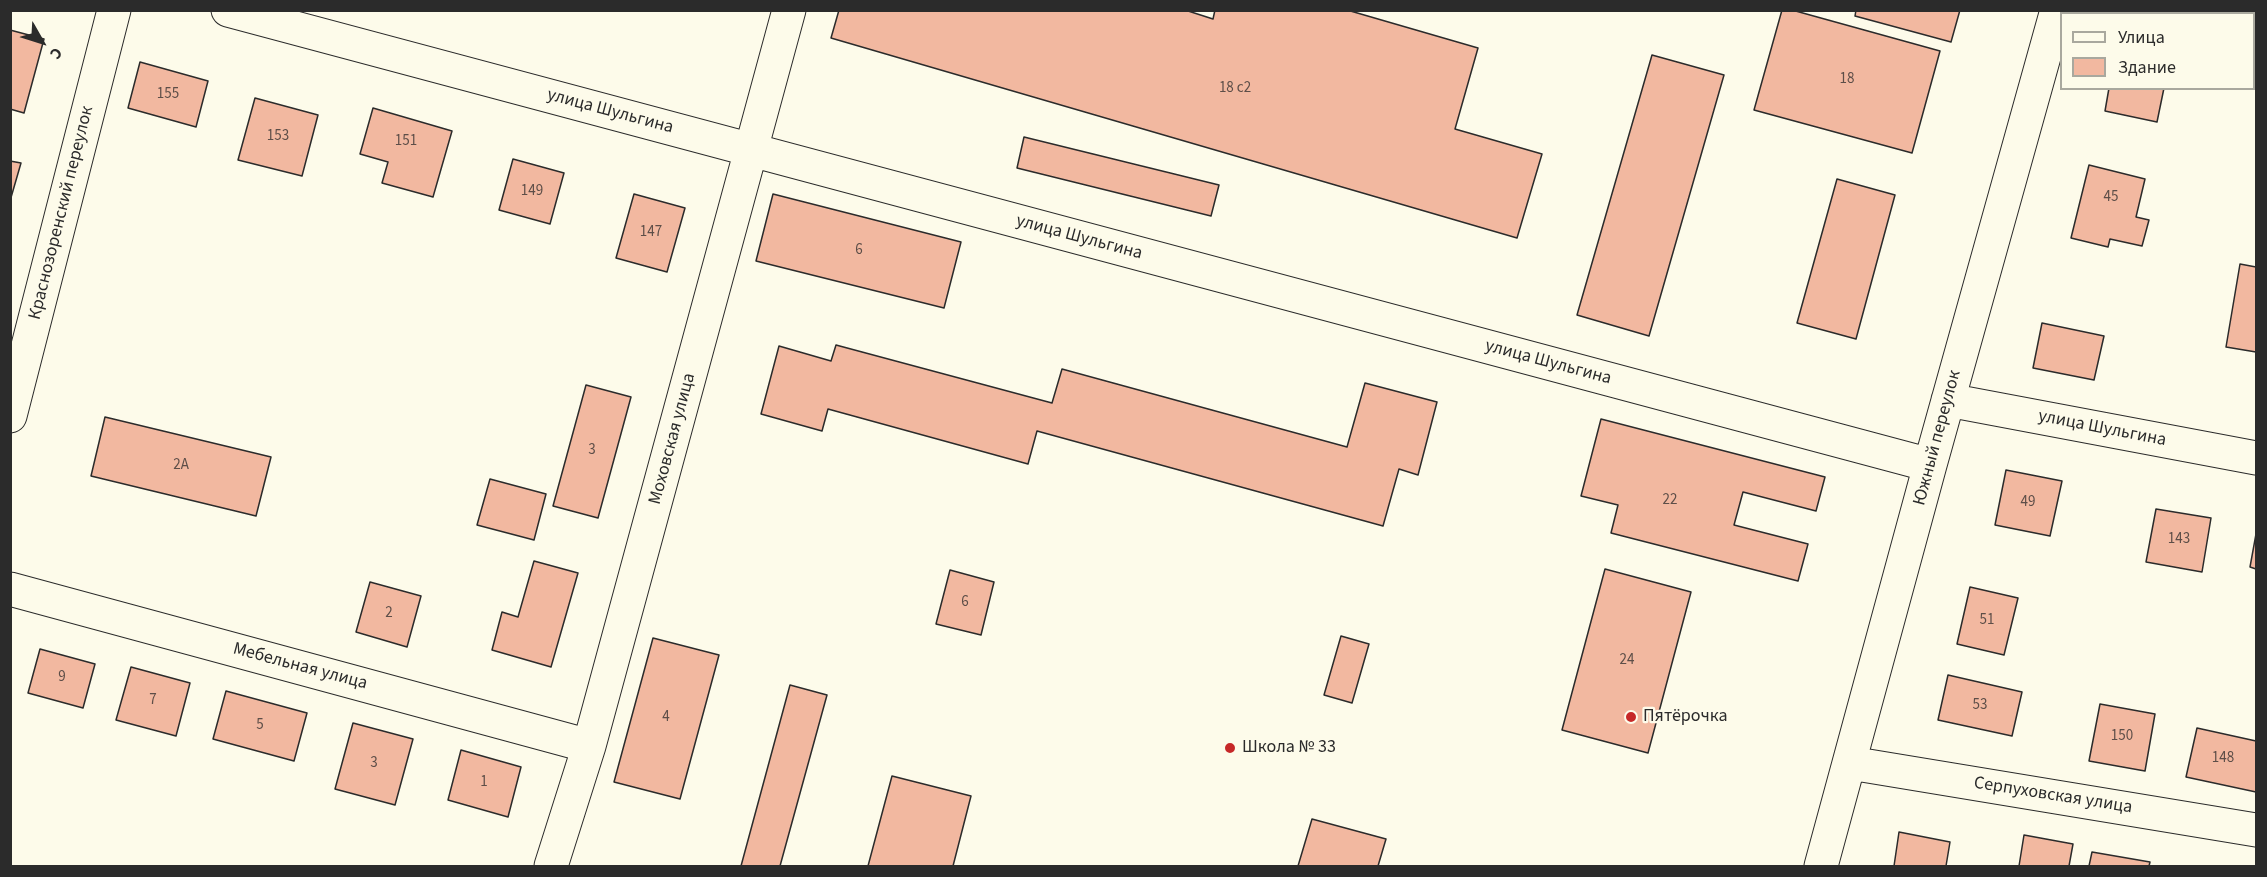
<!DOCTYPE html>
<html>
<head>
<meta charset="utf-8">
<style>
	body { margin:0 }
	#map { position:relative; width:2267px; height:877px; overflow:hidden; background:#fdfbea; font-family:"Source Sans 3",sans-serif }
	canvas { display:block }
	.frame { position:absolute; inset:0; border:12px solid #2b2b2b; pointer-events:none }
	.legend { position:absolute; left:2060px; top:12px; width:195px; height:78px; box-sizing:border-box; background:#fdfbea; border:2px solid #a9a89e; margin:0; padding:8px 10px; list-style:none; font-size:18px; color:#2b2b2b }
	.legend li { display:flex; align-items:center; gap:12px; height:30px }
	.legend b { width:30px; border:2px solid #a9a89e }
	.north { position:absolute; left:12px; top:12px; width:60px; height:60px; -webkit-text-stroke:4px #fdfbea; paint-order:stroke; rotate:129deg; font-size:16px; font-weight:700; line-height:24px; text-align:center; color:#2b2b2b }
	.north::after { content:''; display:block; margin:auto; width:21px; height:27px; background:#2b2b2b; clip-path:polygon(50% 0,100% 100%,50% 72%,0 100%) }
</style>
</head>
<body>
<div id="map">
<canvas width="2267" height="877"></canvas>
<div class="frame"></div>
<ul class="legend">
<li><b style="height:8px;background:#fdfbea"></b>Улица</li>
<li><b style="height:16px;background:#f2b8a0"></b>Здание</li>
</ul>
<div class="north">С</div>
</div>
<script>
const c = document.querySelector('canvas').getContext('2d');
c.lineJoin = 'round';
function fillPath(path, color) { c.fillStyle = color; c.fill(path, 'evenodd'); }
function strokePath(path, color, width, dash) { c.strokeStyle = color; c.lineWidth = width; c.lineCap = dash ? 'butt' : 'round'; c.setLineDash(dash || []); c.stroke(path); }
function drawText(font, color, halo, rows, align = 'center') {
  c.font = font + ' "Source Sans 3",sans-serif'; c.lineWidth = 4.5; c.setLineDash([]); c.textBaseline = 'middle'; c.strokeStyle = halo; c.fillStyle = color; for (const [text, x, y, turn = 0] of rows) {
    c.save(); c.translate(x, y); c.rotate((+turn || 0) * Math.PI / 180); c.textAlign = isNaN(turn) ? turn : align; if (halo) c.strokeText(text, 0, 0); c.fillText(text, 0, 0); c.restore();
  }
}
const building = new Path2D(`
	M839 10H1185L1213 19 1215 10H1347L1478 48 1455 129 1542 154 1517 238 831 38Z
	M1782 10H1792L1940 51 1912 153 1754 110Z
	M1856 10H1960L1951 42 1855 16Z
	M10 30 44 39 24 113 10 109Z
	M1652 55 1724 75 1649 336 1577 315Z
	M140 62 208 81 196 127 128 108Z
	M2109 88H2164L2157 122 2105 111Z
	M255 98 318 115 302 176 238 160Z
	M373 108 452 131 433 197 382 183 388 162 360 154Z
	M1024 137 1219 185 1211 216 1017 168Z
	M513 159 564 173 550 224 499 210Z
	M10 161 21 163 10 201Z
	M2089 165 2145 179 2136 217 2149 220 2142 246 2110 239 2108 247 2071 238Z
	M1837 179 1895 195 1856 339 1797 323Z
	M634 194 685 208 667 272 616 258Z
	M773 194 961 242 944 308 756 261Z
	M2240 264 2256 267V352L2226 347Z
	M2042 323 2104 336 2094 380 2033 368Z
	M836 345 1052 403 1062 369 1347 447 1365 383 1437 402 1418 475 1399 469 1383 526 1037 431 1028 464 828 409 822 431 761 414 779 346 831 361Z
	M586 385 631 397 598 518 553 506Z
	M105 417 271 457 256 516 91 476Z
	M1601 419 1825 477 1816 511 1743 492 1734 525 1808 544 1798 581 1611 533 1618 505 1581 496Z
	M2006 470 2062 481 2050 536 1995 525Z
	M490 479 546 494 534 540 477 525Z
	M2156 509 2211 518 2202 572 2146 562Z
	M2256 534V569L2250 567Z
	M534 561 578 573 551 667 492 650 502 612 518 617Z
	M1605 569 1691 592 1648 753 1562 730Z
	M950 570 994 582 981 635 936 624Z
	M370 582 421 596 407 647 356 632Z
	M1970 587 2018 598 2004 655 1957 644Z
	M1341 636 1369 644 1352 703 1324 695Z
	M653 638 719 655 680 799 614 782Z
	M40 649 95 664 83 708 28 693Z
	M131 667 190 683 176 736 116 720Z
	M1948 675 2022 692 2012 736 1938 720Z
	M790 685 827 695 780 866H741Z
	M226 691 307 713 294 761 213 739Z
	M2100 704 2155 714 2145 771 2089 761Z
	M353 723 413 739 395 805 335 789Z
	M2197 728 2256 741V792L2186 777Z
	M461 750 521 767 508 817 448 800Z
	M892 776 971 796 953 866H868Z
	M1312 819 1386 839 1378 866H1298Z
	M1899 832 1950 842 1946 866H1894Z
	M2024 835 2073 844 2069 866H2019Z
	M2092 852 2150 862 2149 866H2089Z`);
const minor = new Path2D(`
	M228 10 1930 465
	M1948 400 2256 458
	M10 416 114 10
	M10 589 589 746
	M1850 763 2256 830
	M551 866 589 746 789 10
	M1821 866 1930 465 2057 10`);
const secondary = new Path2D(`
	M2239 10 2256 14`);
const markers = [
	[1631,717,6,"#c62828"],
	[1230,748,6,"#c62828"]
];
const numberNames = [
	["18",1847,80],
	["18 с2",1235,89],
	["155",168,95],
	["153",278,137],
	["151",406,142],
	["149",532,192],
	["45",2111,198],
	["147",651,233],
	["6",859,251],
	["3",592,451],
	["2А",181,466],
	["22",1670,501],
	["49",2028,503],
	["143",2179,540],
	["6",965,603],
	["2",389,614],
	["51",1987,621],
	["24",1627,661],
	["9",62,678],
	["7",153,701],
	["53",1980,706],
	["4",666,718],
	["5",260,726],
	["150",2122,737],
	["148",2223,759],
	["3",374,764],
	["1",484,783]
];
const streetNames = [
	["улица Шульгина",610,112,15],
	["Краснозоренский переулок",62,213,-76],
	["улица Шульгина",1079,238,15],
	["улица Шульгина",1548,363,15],
	["улица Шульгина",2102,429,11],
	["Южный переулок",1938,438,-75],
	["Моховская улица",673,439,-75],
	["Мебельная улица",300,667,15],
	["Серпуховская улица",2053,796,9]
];
const poiNames = [
	["Пятёрочка",1643,717],
	["Школа № 33",1242,748]
];
fillPath(building, '#f2b8a0');
strokePath(building, '#2b2b2b', 1.5);
strokePath(minor, '#2b2b2b', 35);
strokePath(secondary, '#2b2b2b', 35);
strokePath(minor, '#fdfbea', 33);
strokePath(secondary, '#fdfbea', 33);
for (const [x, y, r, color] of markers) { const dot = new Path2D(); dot.arc(x, y, r, 0, 2 * Math.PI); c.fillStyle = color; c.fill(dot); strokePath(dot, '#fdfbea', 2); }
drawText('15px', '#5d4e48', null, numberNames);
drawText('18px', '#2b2b2b', '#fdfbea', streetNames);
drawText('18px', '#2b2b2b', '#fdfbea', poiNames, 'left');
</script>
</body>
</html>
